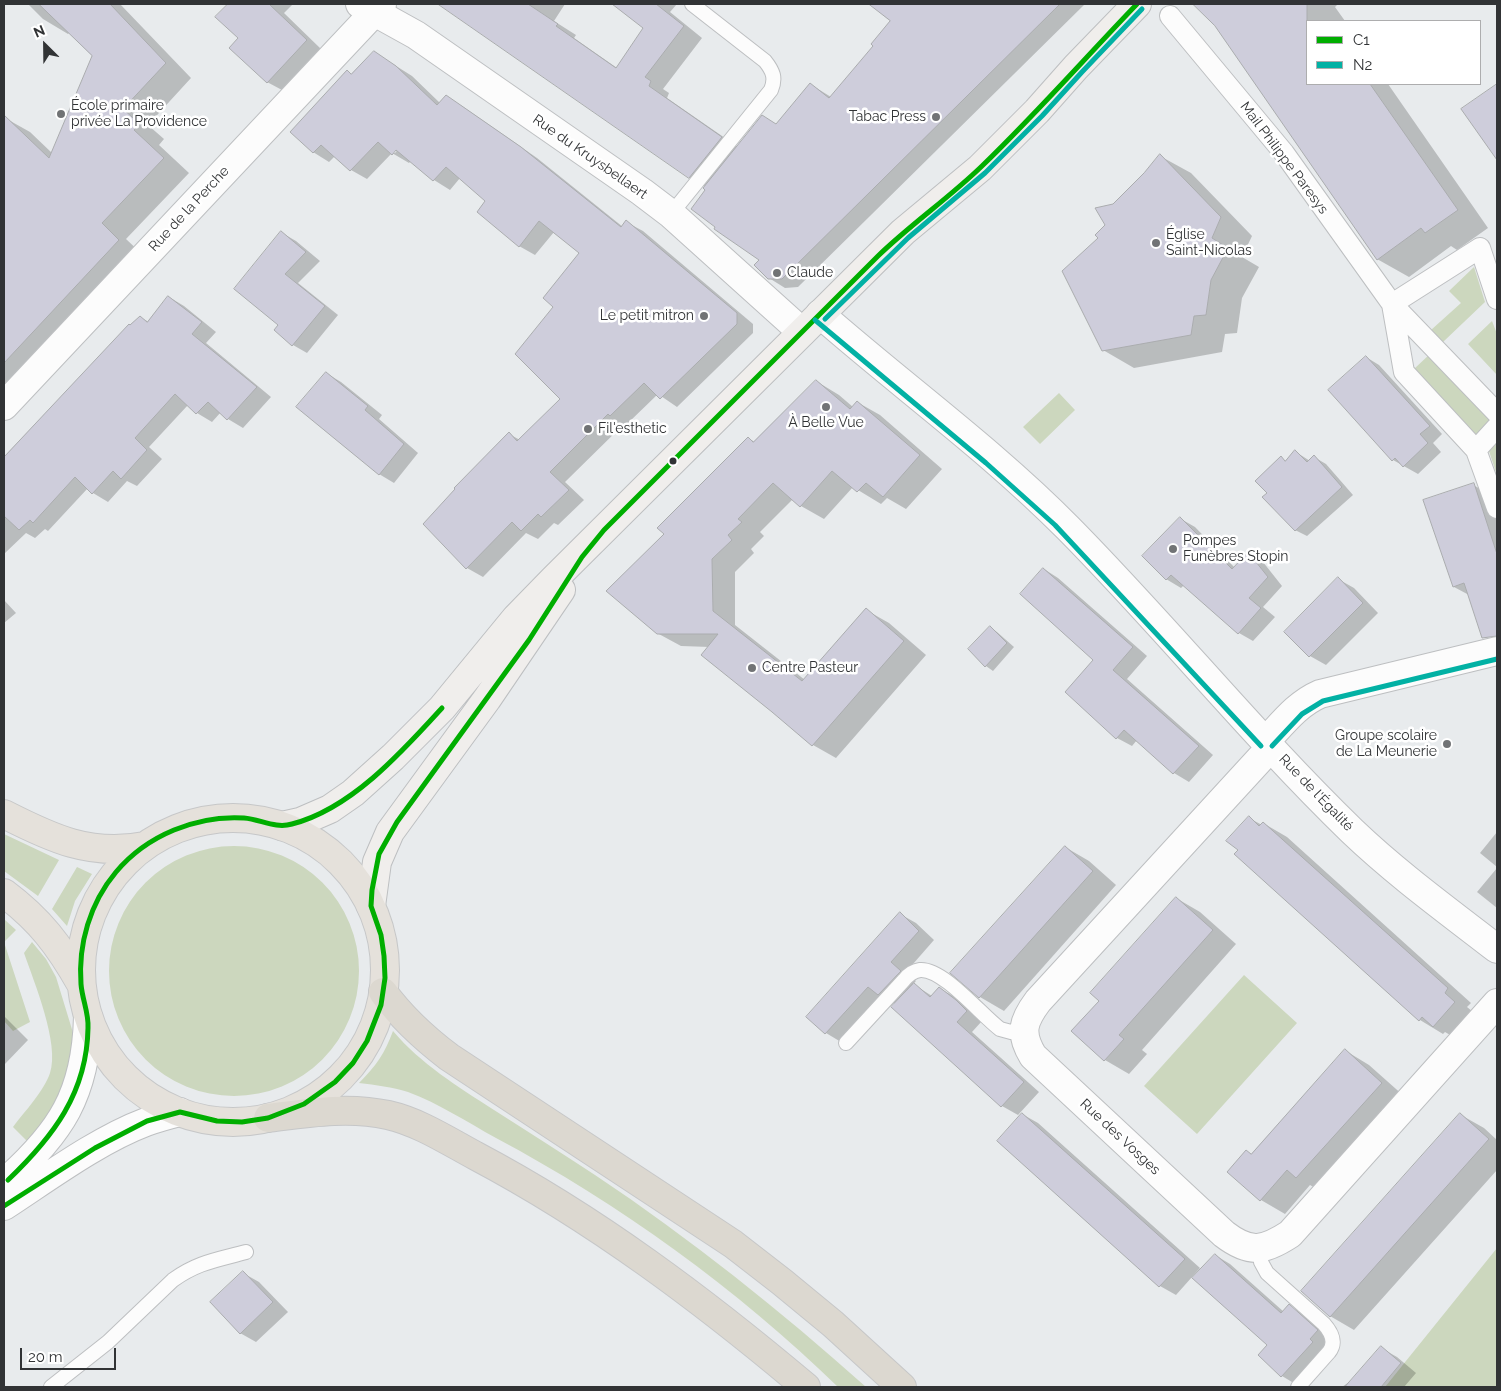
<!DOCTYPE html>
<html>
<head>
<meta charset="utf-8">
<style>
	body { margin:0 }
	#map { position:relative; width:1501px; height:1391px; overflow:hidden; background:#e8ebed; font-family:Raleway,sans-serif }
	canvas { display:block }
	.frame { position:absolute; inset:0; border:5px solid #313335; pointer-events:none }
	.legend { position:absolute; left:1306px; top:20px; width:175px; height:65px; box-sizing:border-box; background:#fff; border:1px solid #adadae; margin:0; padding:6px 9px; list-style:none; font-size:15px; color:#313335 }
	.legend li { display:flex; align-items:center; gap:10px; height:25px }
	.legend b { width:25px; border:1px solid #adadae }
	.north { position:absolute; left:20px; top:20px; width:50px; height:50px; -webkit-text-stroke:4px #fff; paint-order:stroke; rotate:337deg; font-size:14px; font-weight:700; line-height:20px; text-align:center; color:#313335 }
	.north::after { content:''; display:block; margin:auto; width:18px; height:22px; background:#313335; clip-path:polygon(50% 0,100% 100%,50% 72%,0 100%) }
	.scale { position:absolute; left:20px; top:1348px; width:96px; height:22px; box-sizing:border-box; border:2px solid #313335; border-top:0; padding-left:6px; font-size:15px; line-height:18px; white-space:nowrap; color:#313335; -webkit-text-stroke:4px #fff; paint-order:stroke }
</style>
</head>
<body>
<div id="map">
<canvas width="1501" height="1391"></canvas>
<div class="frame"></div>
<ul class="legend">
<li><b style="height:6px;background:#00ae00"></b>C1</li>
<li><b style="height:6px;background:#02b1a4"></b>N2</li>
</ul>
<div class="north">N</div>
<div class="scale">20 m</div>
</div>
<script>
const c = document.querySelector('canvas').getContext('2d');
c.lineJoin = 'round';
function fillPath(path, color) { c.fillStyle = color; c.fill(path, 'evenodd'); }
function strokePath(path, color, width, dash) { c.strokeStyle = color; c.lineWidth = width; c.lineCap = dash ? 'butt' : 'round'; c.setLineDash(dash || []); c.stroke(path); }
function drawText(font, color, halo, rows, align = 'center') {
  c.font = font + ' Raleway,sans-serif'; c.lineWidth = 5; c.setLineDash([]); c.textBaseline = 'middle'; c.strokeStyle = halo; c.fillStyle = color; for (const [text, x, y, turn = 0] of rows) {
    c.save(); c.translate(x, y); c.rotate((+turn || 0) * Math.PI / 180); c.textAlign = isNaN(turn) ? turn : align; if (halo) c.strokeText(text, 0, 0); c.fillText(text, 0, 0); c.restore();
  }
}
const green = new Path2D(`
	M1474 267 1485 302 1443 342 1431 330 1461 303 1449 291Z
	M1492 321 1497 334V375L1468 344Z
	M1431 353 1494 421 1477 437 1414 369Z
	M1059 393 1075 410 1040 444 1023 427Z
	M1497 443V475L1489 451Z
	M4 834 59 860 38 896 4 871Z
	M109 971a125 125 0 1 1 250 0a125 125 0 1 1-250 0Z
	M77 867 92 874 75 901 67 926 52 909Z
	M4 919 16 930 4 942 30 1022 13 1031 4 1021Z
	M32 942 46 959 56 977 74 1036 73 1061 58 1097 42 1124 28 1142 13 1127C25 1111 44 1091 50 1073 60 1044 34 982 24 953Z
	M1244 975 1297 1023 1197 1134 1144 1086Z
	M393 1031C421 1064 457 1086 494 1110 528 1132 562 1153 595 1175 691 1239 781 1311 866 1387H838C737 1289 620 1204 496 1138 467 1122 438 1103 408 1092 392 1087 376 1085 359 1083 376 1066 385 1053 393 1031Z
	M1497 1248V1387H1385Z`);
const shadow = new Path2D(`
	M28 4H120L191 78 148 125 164 139 159 145 189 173 126 239 143 255 4 398V119L5 118 30 132 52 153 93 56 70 32 68 34 43 19Z
	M229 4H293L284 13 321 49 282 90 267 82 240 38 217 17Z
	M446 4H565L554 21 576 35 574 38 617 68 645 28 614 4H677L670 12 702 38 663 89 669 93 667 98 738 147 777 125 810 84 831 97 875 46 892 21 883 13 890 4H1085L798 287 785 288 769 278 761 260 706 187 689 177 444 6Z
	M1200 4H1338L1335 7 1345 21H1307V84H1388L1488 228 1457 250 1451 246 1409 277 1377 259 1216 25 1197 6Z
	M374 52 412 76 440 103 446 96 462 106 537 158 623 227 626 222 643 231 753 324V333L677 407 658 394 627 424 625 423 565 482 584 500 558 525 554 523 538 539 526 533 483 577 467 568 509 434 520 440 562 399 555 307 581 253 554 232 535 255 519 246 487 201 460 178 450 190 434 180 411 161 409 163 392 153 367 179 351 170 335 156 329 162 313 152 352 74ZM400 144 401 146 395 153H392Z
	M1497 85V158L1463 109Z
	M1160 156 1191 173 1252 236 1242 257 1259 267 1242 298 1237 333 1225 334 1222 352 1134 368 1103 350 1100 238 1107 225Z
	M282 233 296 241 320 261 298 283 338 315 307 353 293 345 279 325Z
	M169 297 184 306 216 332 206 343 271 397 243 428 228 419 221 412 212 422 197 413 188 405 149 447 162 459 137 486 127 481 108 502 93 493 88 488 48 531 45 529 35 538 26 533 4 554V457L129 326 140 317 149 322Z
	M1366 357 1379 365 1442 434 1433 443 1441 452 1418 474 1393 460Z
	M326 373 341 382 382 415 379 419 418 453 394 483 379 474Z
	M816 381 839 395 853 407 857 402 880 415 942 469 906 509 887 498 881 504 853 487 824 519 801 506 793 499 760 532 764 536 751 549 754 553 735 572V625L805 680 866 610 889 623 926 655 836 758 813 745 710 647 681 646 657 633 666 534 748 438 755 442Z
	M1296 452 1310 461 1314 457 1326 464 1353 495 1307 536 1295 530 1268 493 1281 458 1286 461Z
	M1473 485 1488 493 1497 519V634L1495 635 1469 595 1454 587Z
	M1181 519 1195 527 1235 568 1249 554 1263 562 1282 586 1263 607 1275 617 1253 641 1239 633 1184 585 1181 588 1166 579Z
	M1044 569 1058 578 1147 656 1127 679 1213 755 1189 782 1174 773 1137 740 1132 746 1117 738 1066 692 1095 660Z
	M1338 579 1354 588 1378 613 1326 665 1310 656Z
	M4 600 16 613 4 623Z
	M990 627 997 632 1014 647 993 671 986 666 969 649Z
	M1249 818 1262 825 1263 823 1287 837 1471 1003 1467 1007 1478 1016 1457 1039 1445 1032 1443 1034 1420 1020 1239 850Z
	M1497 832V867L1480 853Z
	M1065 847 1089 861 1116 885 1004 1011 980 997Z
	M1497 868V908L1477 892Z
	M1176 898 1200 912 1236 944 1142 1050 1147 1054 1129 1074 1105 1060 1073 1031 1101 1001Z
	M900 914 916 923 934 940 906 972 916 981 913 984 932 996 939 988 955 997 972 1011 982 1021 972 1032 1039 1092 1018 1115 1002 1106 893 1007 895 1004 883 997 841 1042 826 1033Z
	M4 1016 28 1040 4 1065Z
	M1346 1051 1369 1065 1405 1097 1320 1191 1310 1185 1285 1214 1261 1200 1229 1172 1252 1155Z
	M1022 1114 1038 1123 1200 1268 1176 1295 1160 1286 998 1141Z
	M1461 1115 1484 1128 1497 1140V1170L1354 1330 1330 1316Z
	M1215 1255 1230 1264 1284 1312 1289 1306 1304 1315 1332 1340 1297 1385 1282 1376 1260 1355 1268 1345Z
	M243 1273 259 1282 288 1312 256 1342 240 1333Z
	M1381 1348 1397 1357 1416 1373 1404 1387H1342L1356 1377Z`);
const building = new Path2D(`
	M39 4H110L166 63 123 109 140 124 134 130 164 158 102 223 119 240 4 363V115L49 158 92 56Z
	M228 4H269L307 40 267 83 229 48 238 38 215 17Z
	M438 4H528L558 24 556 26 616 68 643 28 612 4H656L684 26 645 77 651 81 649 86 722 137 689 178Z
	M869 4H1060L782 279H768L754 265 759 260 714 229 715 227 691 209 705 190 703 188 762 115 776 124 810 83 829 98 873 46 871 44 890 21Z
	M1193 4H1307V84H1370L1458 210 1425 233 1421 228 1377 260 1215 26Z
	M374 51 396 66 437 105 446 95 521 147 621 227 626 220 737 313V324L660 399 644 383 610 416 608 414 550 472 569 490 541 517 538 514 521 531 512 522 466 569 423 524 455 489 454 488 509 432 517 441 560 399 515 354 553 307 543 298 579 253 539 221 519 247 477 212 485 201 446 167 433 181 396 150 392 155 378 142 350 171 321 145 313 153 290 132 347 70 351 74Z
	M1497 84V160L1461 109Z
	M1160 154 1221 217 1212 238 1228 248 1211 280 1206 315 1194 316 1191 335 1102 351 1062 271 1098 238 1095 235 1105 225 1095 208 1113 204 1144 173Z
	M281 231 306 252 285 274 325 306 292 346 274 330 278 325 234 289Z
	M168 296 202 322 192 334 257 387 227 420 208 402 196 414 175 394 135 438 147 450 121 479 113 471 92 494 75 477 33 523 30 520 19 530 4 516V457L129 324 130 325 140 316 147 322Z
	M1366 356 1430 426 1420 434 1428 443 1403 467 1395 458 1392 461 1328 390Z
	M326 372 368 406 365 410 404 444 379 475 296 407Z
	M816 380 850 409 857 401 920 455 883 497 866 483 857 492 832 471 800 507 773 483 738 519 742 522 728 535 732 540 712 559 713 611 802 681 866 608 904 641 812 746 772 712 701 655 718 634H657L606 591 664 534 657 528 748 437 753 442Z
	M1295 450 1307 462 1314 455 1342 487 1295 531 1262 497 1267 493 1255 481 1281 456 1285 461Z
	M1474 483 1497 554V636L1482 638 1464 583 1453 587 1423 500Z
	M1180 517 1232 569 1248 552 1268 577 1249 598 1261 608 1238 634 1171 575 1166 580 1142 556Z
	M1043 568 1133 647 1113 670 1199 746 1173 774 1124 730 1116 739 1065 692 1093 660 1020 594Z
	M1338 577 1363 603 1309 657 1284 632Z
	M990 626 1007 643 985 667 968 649Z
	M1249 816 1259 826 1263 822 1448 988 1445 993 1455 1002 1433 1027 1422 1017 1419 1021 1234 854 1238 850 1226 841Z
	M1065 846 1093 871 979 998 950 973Z
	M1176 897 1213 930 1119 1035 1124 1039 1104 1061 1071 1031 1099 1001 1090 993Z
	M900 912 919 931 891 962 901 971 878 995 868 987 825 1034 806 1017Z
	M914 983 930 997 939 987 956 1000 967 1011 957 1022 1024 1082 1001 1107 891 1007Z
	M1345 1049 1382 1083 1296 1178 1287 1170 1260 1201 1227 1172 1246 1150 1251 1154Z
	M1022 1113 1185 1259 1159 1287 997 1141Z
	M1460 1113 1489 1139 1330 1317 1301 1291Z
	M1215 1254 1281 1313 1289 1304 1318 1330 1310 1339 1313 1342 1281 1377 1258 1355 1267 1345 1192 1278Z
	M243 1271 273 1302 240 1334 210 1302Z
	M1381 1346 1401 1363 1381 1387H1345Z`);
const service = new Path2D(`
	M671 214 771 90C776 78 773 71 765 61L692 4
	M846 1043 904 980C908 975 913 971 920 970 943 968 981 1015 1000 1029L1011 1032 1024 1030
	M1259 1249 1261 1262 1267 1273 1324 1324C1332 1333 1336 1343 1329 1352L1298 1387
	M51 1387 108 1342 173 1280C198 1262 217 1260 246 1252`);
const pedestrian = new Path2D(`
	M1170 16 1284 153 1392 304 1497 413
	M1497 299 1480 248 1392 304 1404 372 1476 450 1497 508
	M1476 450 1497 427`);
const minor = new Path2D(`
	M820 314C902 386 991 450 1068 528 1165 626 1253 735 1352 831 1397 874 1448 911 1497 949
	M4 406 382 4
	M1266 741C1283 723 1297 704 1320 694L1497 651
	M1271 747 1038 1001C1023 1021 1019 1033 1033 1056L1224 1234C1250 1254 1264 1251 1290 1234L1497 1003`);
const tertiary = new Path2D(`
	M360 4 416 35 642 192 671 214 802 332
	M4 1183C61 1133 86 1094 88 1017
	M4 1206C47 1178 98 1140 146 1122 157 1118 168 1115 180 1112`);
const secondary = new Path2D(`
	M282 826 300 822 330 809 353 793 393 757 442 708 516 618 554 579 903 232 980 168 1037 111 1076 67 1137 4
	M371 906 377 862 390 832 487 699 561 590`);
const primary = new Path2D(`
	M4 814C51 838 91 857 145 846
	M81 970a152 152 0 1 1 304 0a152 152 0 1 1-304 0Z
	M4 893C40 920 59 945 81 984`);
const trunk = new Path2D(`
	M383 992C402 1018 424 1038 449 1057L733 1244 782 1282 833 1324 902 1387
	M268 1118C307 1113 348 1106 388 1115 419 1122 448 1141 476 1156 595 1219 704 1301 806 1387`);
const bus1 = new Path2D(`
	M8 1180C53 1137 87 1093 88 1028 89 1013 82 999 81 984 78 944 90 903 116 872 147 835 197 815 244 818 260 819 275 829 292 824 351 809 402 752 442 708
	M4 1206 95 1148 147 1121 180 1112 217 1121 242 1122 268 1118 304 1104 335 1082 353 1063 367 1041 381 1005 385 978 384 956 381 935 371 906 372 890 379 854 397 822 529 640 582 557 604 530 878 256C911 224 949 198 982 166 1036 114 1085 58 1137 4`);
const bus2 = new Path2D(`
	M825 319 908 238 985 173 1042 116 1082 72 1142 9
	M815 320 986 463 1055 525 1261 746
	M1272 746 1302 714 1323 701 1497 659`);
const markers = [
	[61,114,5,"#717375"],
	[936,117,5,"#717375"],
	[1156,243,5,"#717375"],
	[777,273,5,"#717375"],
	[704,316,5,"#717375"],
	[826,407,5,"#717375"],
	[588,429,5,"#717375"],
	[673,461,4.5,"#313335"],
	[1173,549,5,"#717375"],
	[752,668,5,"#717375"],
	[1447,744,5,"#717375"]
];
const poiNames = [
	["École primaire",71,106],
	["privée La Providence",71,122],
	["Tabac Press",926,117,"right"],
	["Église",1166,235],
	["Saint-Nicolas",1166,251],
	["Claude",787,273],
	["Le petit mitron",694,316,"right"],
	["À Belle Vue",826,423,"center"],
	["Fil'esthetic",598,429],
	["Pompes",1183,541],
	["Funèbres Stopin",1183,557],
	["Centre Pasteur",762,668],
	["Groupe scolaire",1437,736,"right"],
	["de La Meunerie",1437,752,"right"]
];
const streetNames = [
	["Rue du Kruysbellaert",590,157,35],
	["Mail Philippe Paresys",1284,158,53],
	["Rue de la Perche",189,209,-47],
	["Rue de l'Égalité",1316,793,46],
	["Rue des Vosges",1120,1137,43]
];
fillPath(green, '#ccd7be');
fillPath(shadow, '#0003');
fillPath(building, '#cecddb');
strokePath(building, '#aaacae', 1);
strokePath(service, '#bdbfc1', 16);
strokePath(pedestrian, '#bdbfc1', 22);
strokePath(minor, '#bdbfc1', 30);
strokePath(tertiary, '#bdbfc1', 30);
strokePath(secondary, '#bdbfc1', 30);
strokePath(primary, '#c6c7c8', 30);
strokePath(trunk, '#c6c7c8', 30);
strokePath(service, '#fcfcfc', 14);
strokePath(pedestrian, '#fcfcfc', 20);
strokePath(minor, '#fcfcfc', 28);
strokePath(tertiary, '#fcfcfc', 28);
strokePath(secondary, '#f0eeec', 28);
strokePath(primary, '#e5e1db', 28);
strokePath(trunk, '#dcd8d0', 28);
strokePath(bus1, '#00ae00', 5);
strokePath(bus2, '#02b1a4', 5);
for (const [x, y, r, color] of markers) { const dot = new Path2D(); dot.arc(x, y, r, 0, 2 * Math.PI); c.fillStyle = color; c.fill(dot); strokePath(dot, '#fff', 2); }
drawText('14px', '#313335', '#fff', poiNames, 'left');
drawText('14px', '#313335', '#fff', streetNames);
</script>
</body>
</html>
